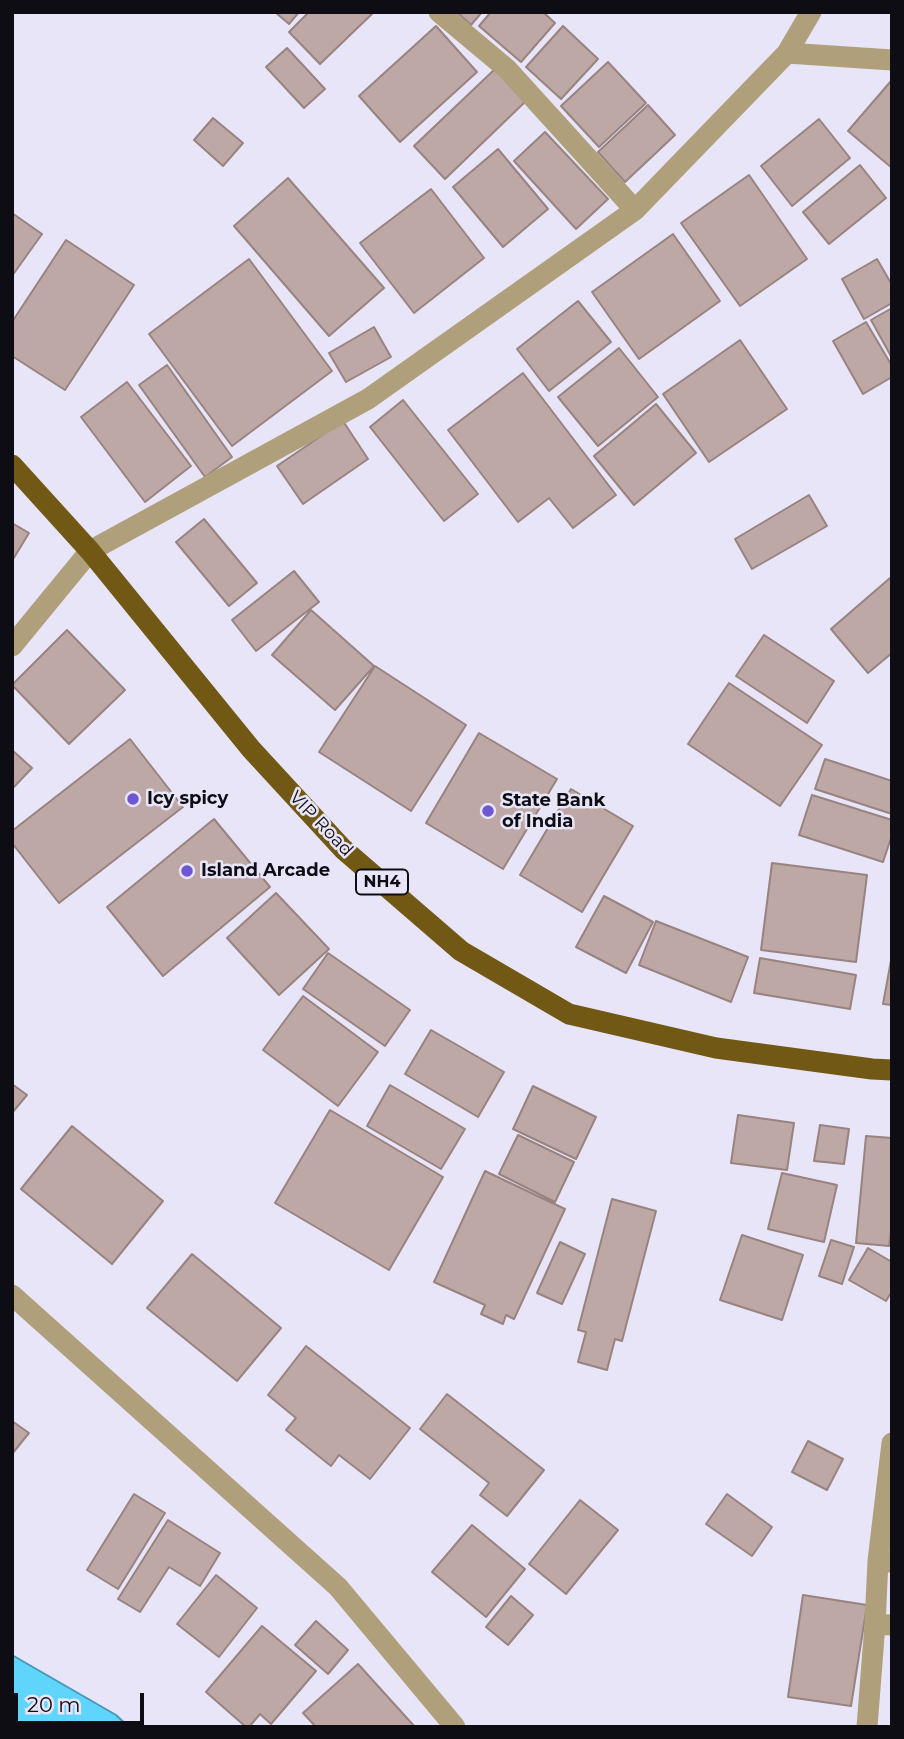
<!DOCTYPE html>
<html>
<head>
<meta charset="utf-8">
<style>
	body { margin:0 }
	#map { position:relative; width:904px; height:1739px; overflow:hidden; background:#e8e5f8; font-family:Montserrat,sans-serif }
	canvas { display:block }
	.frame { position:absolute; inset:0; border:14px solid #0f0d14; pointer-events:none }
	.scale { position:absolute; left:14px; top:1693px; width:130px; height:32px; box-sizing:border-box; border:4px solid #0f0d14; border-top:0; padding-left:9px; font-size:21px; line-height:24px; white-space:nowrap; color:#0f0d14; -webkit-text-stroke:5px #e8e5f8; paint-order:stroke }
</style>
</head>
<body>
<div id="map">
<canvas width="904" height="1739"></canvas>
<div class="frame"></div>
<div class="scale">20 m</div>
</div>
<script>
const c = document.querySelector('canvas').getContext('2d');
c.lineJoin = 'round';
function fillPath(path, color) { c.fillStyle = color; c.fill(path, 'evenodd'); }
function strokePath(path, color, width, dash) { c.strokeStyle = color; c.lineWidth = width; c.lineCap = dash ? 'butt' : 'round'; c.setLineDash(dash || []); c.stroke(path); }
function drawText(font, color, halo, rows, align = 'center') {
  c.font = font + ' Montserrat,sans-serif'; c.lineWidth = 5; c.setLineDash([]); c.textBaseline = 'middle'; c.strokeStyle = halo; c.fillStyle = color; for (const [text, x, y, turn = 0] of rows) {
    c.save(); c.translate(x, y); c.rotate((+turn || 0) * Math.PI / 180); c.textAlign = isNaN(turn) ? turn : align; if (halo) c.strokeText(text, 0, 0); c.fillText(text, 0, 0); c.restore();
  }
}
const water = new Path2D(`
	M12 1655 116 1715 129 1727H12Z`);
const building = new Path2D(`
	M275 12H299L289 24Z
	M309 12H374L320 64 289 32Z
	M457 12H482L471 25Z
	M491 12H543L555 23 521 62 479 26Z
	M436 26 477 72 400 142 359 96Z
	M563 26 598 59 561 99 526 67Z
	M287 48 325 89 304 108 266 67Z
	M608 62 646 103 599 147 561 106Z
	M495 69 526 101 445 179 414 146Z
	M891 81 892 82V168L848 131Z
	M648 105 675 135 625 182 598 152Z
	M213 118 243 143 223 166 194 140Z
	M819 119 850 158 792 206 761 166Z
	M545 132 608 199 576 229 514 161Z
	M498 149 548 209 503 247 453 187Z
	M860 165 886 198 829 244 803 212Z
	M749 175 807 259 740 306 681 223Z
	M288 178 384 288 329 336 234 226Z
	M431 189 484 258 414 313 360 243Z
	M12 213 42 234 12 276Z
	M673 234 720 301 639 359 592 292Z
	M66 240 134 285 65 390 12 356V322Z
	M249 259 332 371 232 446 149 334Z
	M877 259 892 285V303L864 319 842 279Z
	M578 301 611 342 549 391 517 349Z
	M892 308V358L871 320Z
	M866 322 892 366V377L863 394 833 341Z
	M374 327 391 357 346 382 329 353Z
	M740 340 787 409 709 462 663 394Z
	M619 348 658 397 598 446 558 397Z
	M167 365 232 457 205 477 139 385Z
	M523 373 616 495 573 528 549 498 518 522 448 430Z
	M127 382 191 466 145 502 81 417Z
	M403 400 478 494 444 521 370 427Z
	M656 404 696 453 634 505 594 456Z
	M343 421 368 459 303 504 277 466Z
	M809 495 827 526 752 569 735 539Z
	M204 519 257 583 229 606 176 542Z
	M12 523 29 533 12 561Z
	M294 571 319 602 256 651 232 620Z
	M890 578 892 580V653L868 673 831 629Z
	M311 610 374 666 335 710 272 655Z
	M67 630 125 690 69 744 12 685Z
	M764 635 834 681 807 723 736 676Z
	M375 666 466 725 411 811 319 752Z
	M729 683 822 745 780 806 688 744Z
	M479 733 557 779 503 869 426 823Z
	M130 739 183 807 59 903 12 843V831Z
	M12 750 32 768 12 789Z
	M825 759 892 781V814L815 789Z
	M571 789 633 826 582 912 520 875Z
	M812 795 892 820V835L883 862 799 835Z
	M214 819 270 887 163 976 107 907Z
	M772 863 867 875 856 962 761 950Z
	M276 893 329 949 279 995 227 938Z
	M604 896 653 922 626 973 576 947Z
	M656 921 748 957 731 1002 639 965Z
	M328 953 410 1010 385 1046 303 989Z
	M892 955V1005L883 1004Z
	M760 958 856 975 850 1009 754 993Z
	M303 996 378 1052 338 1106 263 1050Z
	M431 1030 504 1072 478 1117 405 1074Z
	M12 1084 27 1095 12 1113Z
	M390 1085 465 1129 441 1169 367 1126Z
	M533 1086 596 1117 576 1159 513 1129Z
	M330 1110 443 1177 389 1270 275 1203Z
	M738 1115 794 1123 787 1170 731 1163Z
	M820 1125 849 1129 844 1164 814 1161Z
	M72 1126 163 1201 112 1264 21 1189Z
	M518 1135 574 1162 555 1202 499 1174Z
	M866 1136 892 1138V1223L889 1246 856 1243Z
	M485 1171 565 1209 514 1319 506 1315 503 1324 481 1314 485 1305 434 1282Z
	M782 1173 837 1185 824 1242 768 1229Z
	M612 1199 656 1211 622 1341 615 1339 607 1370 578 1362 586 1332 578 1330Z
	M742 1235 803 1255 782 1320 720 1300Z
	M831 1240 854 1247 842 1284 819 1276Z
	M560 1242 585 1254 562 1304 537 1293Z
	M868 1248 892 1262V1291L886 1301 849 1280Z
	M192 1254 281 1328 237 1381 147 1308Z
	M306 1346 410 1428 370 1479 339 1455 331 1466 286 1430 296 1418 268 1395Z
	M447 1394 544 1470 507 1516 480 1495 489 1483 420 1429Z
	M12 1421 29 1433 12 1454Z
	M808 1441 843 1459 827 1490 792 1472Z
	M134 1494 165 1513 118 1589 87 1570Z
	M727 1494 772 1527 752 1556 706 1524Z
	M580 1500 618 1530 566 1594 529 1564Z
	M168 1520 220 1553 200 1586 169 1567 140 1612 118 1599Z
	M472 1525 525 1569 486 1617 432 1572Z
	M216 1575 257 1608 219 1657 177 1624Z
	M803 1595 867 1605 851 1706 788 1697Z
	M511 1596 533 1615 508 1645 486 1627Z
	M316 1621 348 1650 328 1674 295 1645Z
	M262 1626 316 1671 271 1724 260 1714 249 1727H246L206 1692Z
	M358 1664 415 1727H316L303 1713Z`);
const minor = new Path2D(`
	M439 12 507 69 635 210
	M787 53 892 60
	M12 646 90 551 368 399 635 210 787 53 811 12
	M878 1561 892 1443
	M890 1562 878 1561 875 1624 892 1625
	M867 1727 875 1624`);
const tertiary = new Path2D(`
	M12 1295 338 1587 455 1727`);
const trunk = new Path2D(`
	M12 465 90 551 251 749 343 849 461 951 569 1014 716 1048 872 1069 892 1070`);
const markers = [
	[133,799,7,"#6e57d1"],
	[488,811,7,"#6e57d1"],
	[187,871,7,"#6e57d1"]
];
const shields = [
	[382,882,52]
];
const shieldNames = [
	["NH4",382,882]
];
const poiNames = [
	["Icy spicy",147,799],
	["State Bank",502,801],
	["of India",502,822],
	["Island Arcade",201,871]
];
const streetNames = [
	["VIP Road",321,824,46]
];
fillPath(water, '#60d5fc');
strokePath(water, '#4899b6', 2);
fillPath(building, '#bea8a6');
strokePath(building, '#988381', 2);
strokePath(minor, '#af9f7b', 21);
strokePath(tertiary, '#af9f7b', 21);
strokePath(trunk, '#715815', 21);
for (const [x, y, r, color] of markers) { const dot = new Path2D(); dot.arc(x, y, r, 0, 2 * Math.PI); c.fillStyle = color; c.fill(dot); strokePath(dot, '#e8e5f8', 2.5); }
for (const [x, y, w] of shields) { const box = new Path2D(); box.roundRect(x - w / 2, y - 12.5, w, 25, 5); c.fillStyle = '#e8e5f8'; c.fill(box); strokePath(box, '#0f0d14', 2); }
drawText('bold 16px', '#0f0d14', null, shieldNames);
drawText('bold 18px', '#0f0d14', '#e8e5f8', poiNames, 'left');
drawText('18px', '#0f0d14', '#e8e5f8', streetNames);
</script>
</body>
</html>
